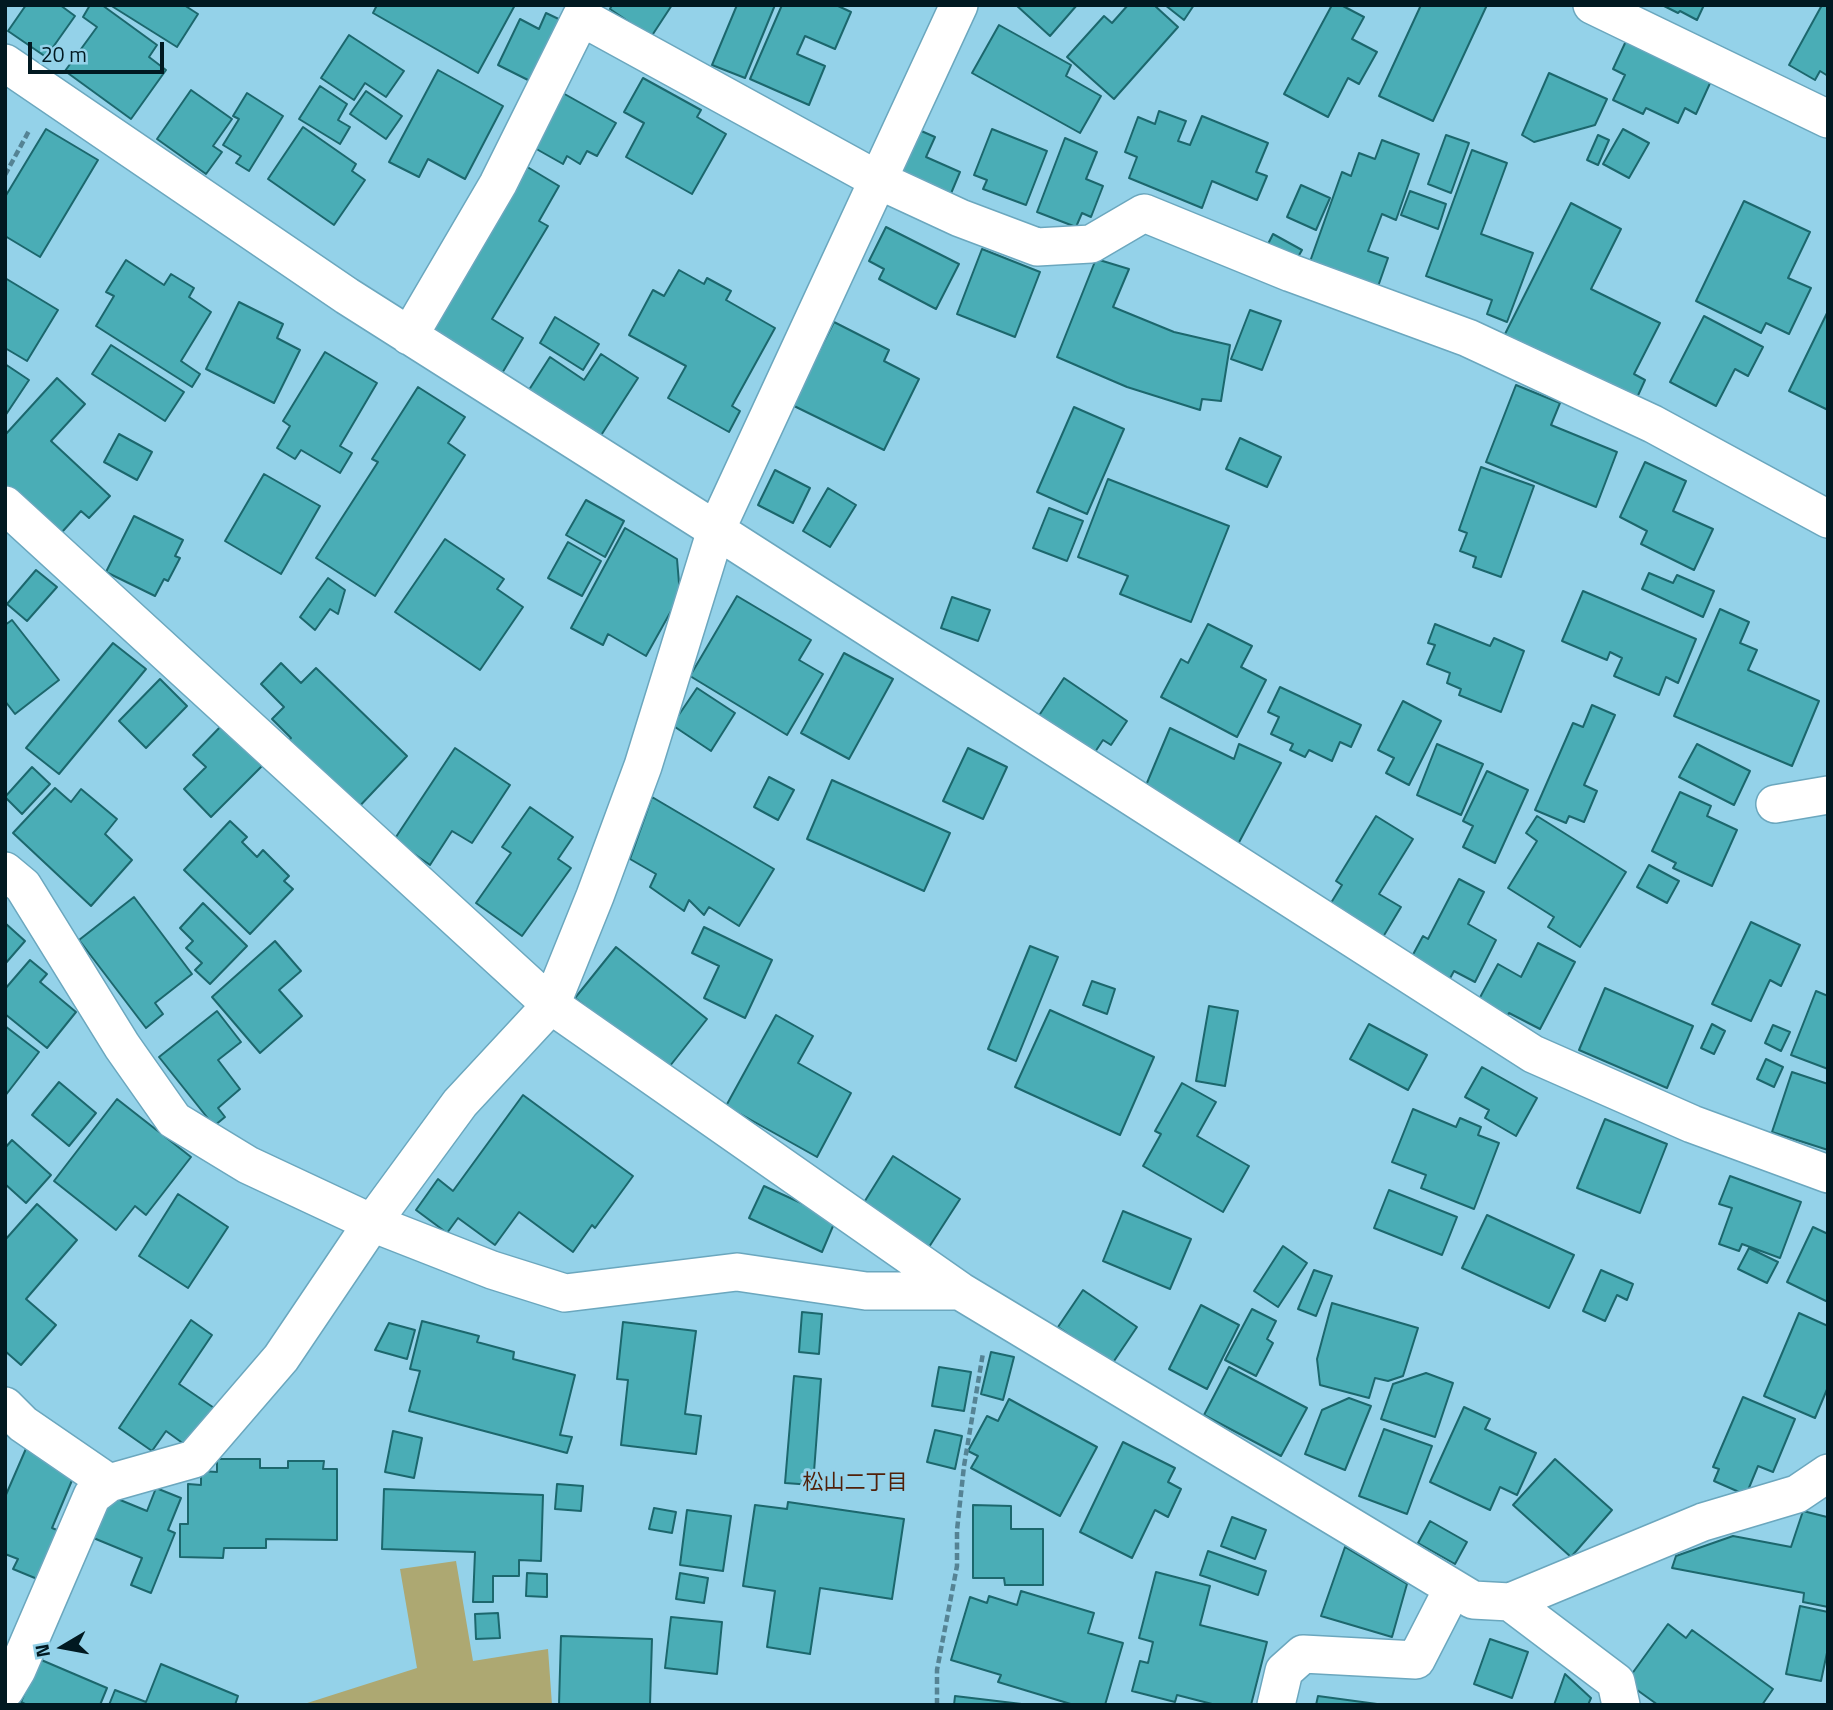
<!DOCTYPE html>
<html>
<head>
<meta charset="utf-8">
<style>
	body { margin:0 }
	#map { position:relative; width:1833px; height:1710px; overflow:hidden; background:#94d2e9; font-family:"Titillium Web",sans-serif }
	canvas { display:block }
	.frame { position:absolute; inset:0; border:7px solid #011921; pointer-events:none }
	.north { position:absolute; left:28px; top:1612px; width:70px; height:70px; -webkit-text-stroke:5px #94d2e9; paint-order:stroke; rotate:260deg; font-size:19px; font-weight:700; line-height:28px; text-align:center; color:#011921 }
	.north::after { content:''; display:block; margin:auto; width:24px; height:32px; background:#011921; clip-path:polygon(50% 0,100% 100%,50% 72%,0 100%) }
	.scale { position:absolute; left:28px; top:42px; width:136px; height:32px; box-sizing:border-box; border:4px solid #011921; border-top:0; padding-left:9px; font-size:21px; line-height:24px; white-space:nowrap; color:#011921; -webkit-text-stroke:5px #94d2e9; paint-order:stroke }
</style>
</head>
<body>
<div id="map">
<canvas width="1833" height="1710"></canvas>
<div class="frame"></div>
<div class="north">N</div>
<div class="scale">20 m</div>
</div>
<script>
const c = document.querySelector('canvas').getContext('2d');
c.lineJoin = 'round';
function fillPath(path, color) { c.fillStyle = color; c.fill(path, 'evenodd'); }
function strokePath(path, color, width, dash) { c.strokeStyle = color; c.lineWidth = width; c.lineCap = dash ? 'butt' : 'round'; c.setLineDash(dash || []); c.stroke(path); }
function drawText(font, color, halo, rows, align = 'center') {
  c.font = font + ' "Titillium Web","Noto Sans JP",sans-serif'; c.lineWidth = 6; c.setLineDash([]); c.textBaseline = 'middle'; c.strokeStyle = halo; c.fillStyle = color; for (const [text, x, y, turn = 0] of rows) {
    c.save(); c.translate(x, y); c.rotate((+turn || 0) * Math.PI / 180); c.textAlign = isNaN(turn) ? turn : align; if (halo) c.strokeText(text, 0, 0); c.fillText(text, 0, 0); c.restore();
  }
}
const green = new Path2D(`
	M456 1561 473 1661 548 1649 552 1705H301L417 1668 400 1569Z`);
const building = new Path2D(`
	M26 5H60L75 16 46 57 8 31Z
	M90 5H102L157 45 149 57 166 70 131 119 65 71 97 27 83 17Z
	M110 5H184L198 14 177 47Z
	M377 5H515L478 73 373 13Z
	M612 5H672L651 37 610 9Z
	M737 5H775L745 78 712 65Z
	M782 5H836L851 12 835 49 805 36 797 54 825 66 809 105 750 79Z
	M1016 5H1077L1050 36Z
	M1128 5H1154L1178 27 1114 99 1067 57 1104 16 1112 23Z
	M1165 5H1194L1184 20Z
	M1332 5H1341L1364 17 1352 39 1377 52 1359 84 1348 78 1328 117 1284 94Z
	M1421 5H1487L1433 121 1379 96Z
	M1704 5 1697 20 1680 11 1678 13 1664 6Z
	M1822 5H1828V76L1820 71 1815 80 1789 65Z
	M546 13 565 22 536 84 498 65 520 19 539 29Z
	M999 25 1071 65 1066 76 1101 96 1080 133 972 73Z
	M349 35 404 71 386 97 365 83 354 100 321 78Z
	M1626 41 1711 81 1696 114 1685 108 1678 123 1646 108 1643 114 1613 100 1625 75 1613 69Z
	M438 70 503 106 465 179 428 159 419 177 389 162Z
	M1549 73 1607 99 1595 125 1534 142 1522 135Z
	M643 78 701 110 697 117 726 134 692 194 626 157 644 123 624 112Z
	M320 86 347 104 338 120 350 127 340 144 299 119Z
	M191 90 232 119 213 146 222 152 206 174 157 139Z
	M366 91 402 116 386 139 350 114Z
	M561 92 616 123 597 156 587 151 580 164 567 156 563 164 524 142Z
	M247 93 283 116 249 171 236 163 241 156 223 145 239 119 233 116Z
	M1159 111 1186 121 1178 141 1190 145 1202 116 1268 143 1256 172 1267 176 1257 200 1212 181 1202 208 1129 178 1137 157 1125 152 1138 117 1155 124Z
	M303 127 356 164 352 171 365 180 334 225 268 179Z
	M46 129 98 160 40 257 5 236V197Z
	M992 129 1047 151 1026 205 983 189 987 180 974 175Z
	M1623 129 1649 143 1629 178 1603 164Z
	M919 130 935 137 926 157 960 172 947 203 896 180Z
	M1446 135 1469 143 1451 193 1428 184Z
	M1598 135 1609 140 1598 165 1587 160Z
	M1065 138 1097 152 1086 179 1103 186 1091 217 1082 213 1076 227 1037 212Z
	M1382 140 1419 154 1396 220 1382 214 1368 251 1388 258 1375 295 1307 270 1342 172 1351 176 1359 153 1375 159Z
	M1472 150 1507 163 1481 234 1533 253 1507 322 1487 314 1492 300 1426 276Z
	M524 165 559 186 539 221 548 226 492 319 523 338 501 375 425 330Z
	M1301 185 1330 198 1316 230 1287 217Z
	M1410 191 1446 204 1438 229 1401 215Z
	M1744 201 1810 232 1788 278 1811 288 1789 334 1766 323 1761 333 1696 301Z
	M1571 203 1621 229 1591 289 1660 323 1634 374 1645 380 1635 402 1504 336Z
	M886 227 959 264 936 309 879 279 884 269 869 261Z
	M1273 234 1302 250 1294 264 1266 248Z
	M982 249 1040 272 1015 337 957 314Z
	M1096 259 1129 269 1113 307 1174 332 1230 345 1221 401 1202 399 1200 410 1127 387 1057 357Z
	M126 260 164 285 171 274 194 288 189 297 211 312 181 361 200 374 192 387 96 326 114 296 106 292Z
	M679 270 704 284 707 278 731 291 726 300 775 328 732 406 740 411 729 432 668 398 686 366 629 335 653 290 664 296Z
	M5 278 58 310 27 361 5 348Z
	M239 302 283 324 277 338 300 350 274 403 206 369Z
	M1250 310 1281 321 1262 370 1231 359Z
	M1828 311V410L1789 391Z
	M1704 316 1763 347 1748 376 1735 369 1716 406 1670 382Z
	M555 317 599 344 583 370 540 343Z
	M834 322 889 350 884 361 919 379 884 450 792 405Z
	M111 345 184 392 165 421 92 374Z
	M325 352 377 383 340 446 352 453 340 473 301 450 295 459 277 448 290 426 283 421Z
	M601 354 638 378 598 440 527 393 550 357 584 380Z
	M5 364 29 380 5 416Z
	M57 378 85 404 51 441 110 496 89 518 81 511 54 541 5 495V435Z
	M1516 385 1560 403 1551 425 1617 452 1596 507 1486 462Z
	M418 387 465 417 448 443 465 455 375 596 316 558 378 462 372 459Z
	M1074 407 1124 429 1087 514 1037 492Z
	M119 434 152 452 137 480 104 462Z
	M1240 438 1281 457 1267 487 1226 469Z
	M1645 462 1686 481 1673 511 1713 529 1694 570 1641 544 1647 531 1620 517Z
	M1481 467 1534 486 1501 577 1473 567 1476 557 1460 551 1467 533 1459 530Z
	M775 470 810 488 793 523 758 505Z
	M264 474 320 506 281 574 225 541Z
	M1108 479 1229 526 1191 622 1120 594 1128 576 1078 557Z
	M828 488 856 505 830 547 803 531Z
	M586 500 624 521 605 557 566 535Z
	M1049 508 1083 521 1067 561 1033 548Z
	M134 516 183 540 175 556 180 558 168 581 164 579 155 596 106 572Z
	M625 528 677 559 680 595 646 656 608 634 603 645 571 628Z
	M445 539 504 579 497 589 523 607 480 670 395 612Z
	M568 542 601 561 582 596 548 578Z
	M36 570 57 587 27 621 7 604Z
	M1649 573 1673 583 1677 575 1714 591 1703 617 1642 589Z
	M328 578 345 590 338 614 330 609 315 630 300 617Z
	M1583 591 1696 639 1678 683 1666 677 1659 695 1614 676 1622 658 1610 652 1607 660 1562 641Z
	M737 596 811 640 799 660 823 674 787 735 690 676Z
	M952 597 990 610 978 641 941 628Z
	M1720 609 1749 622 1740 643 1757 650 1748 670 1819 701 1792 766 1674 716Z
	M12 620 59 680 15 714 5 701V625Z
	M1208 624 1252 646 1241 667 1266 680 1237 737 1161 697 1181 659 1188 663Z
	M1435 624 1490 646 1494 638 1524 651 1501 712 1459 695 1461 689 1447 683 1450 673 1427 664 1435 645 1428 643Z
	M113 643 146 669 59 774 26 748Z
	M844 653 893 679 849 759 801 733Z
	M281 663 301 683 316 668 407 756 355 811 286 743 291 738 272 719 284 707 261 684Z
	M1064 678 1127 721 1111 745 1103 740 1093 755 1038 717Z
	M160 679 187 706 146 748 119 721Z
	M1280 687 1361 725 1351 747 1340 742 1332 761 1309 750 1305 757 1290 750 1293 744 1271 734 1279 717 1268 712Z
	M697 688 735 713 711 751 672 725Z
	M1403 701 1441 721 1409 785 1386 773 1394 758 1378 750Z
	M1592 705 1615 715 1584 785 1597 791 1584 822 1569 816 1566 823 1535 810 1573 723 1583 727Z
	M222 725 262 766 211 817 184 789 206 767 193 755Z
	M1170 728 1234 759 1239 744 1281 763 1236 848 1144 790Z
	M1437 744 1483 764 1461 815 1417 795Z
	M1697 744 1750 771 1734 805 1679 777Z
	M455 748 510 785 472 843 452 831 430 865 394 840Z
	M968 748 1007 767 983 819 943 801Z
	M32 767 50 784 22 814 5 797Z
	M1487 771 1528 790 1495 863 1463 847 1473 826 1463 821Z
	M769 777 794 790 778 820 754 807Z
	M832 780 950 833 924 891 807 839Z
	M55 788 71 802 81 789 117 819 105 834 132 860 91 906 13 833Z
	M1680 792 1711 806 1707 816 1737 830 1712 886 1673 868 1676 863 1652 851Z
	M652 797 774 869 739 926 709 907 704 915 689 900 684 911 650 887 656 874 630 859Z
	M530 807 573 837 558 859 571 868 522 936 476 903 511 853 502 847Z
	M1376 816 1413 839 1379 894 1401 907 1380 942 1326 911 1342 885 1336 881Z
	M1537 816 1626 872 1580 947 1548 927 1554 917 1508 888 1537 841 1526 833Z
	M230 821 247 837 242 842 257 857 263 850 289 876 284 881 293 889 250 934 184 870Z
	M1649 865 1679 881 1667 903 1637 887Z
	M1459 879 1484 892 1468 924 1496 940 1475 982 1454 971 1448 982 1409 962 1423 936 1428 939Z
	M134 897 192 974 155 1003 163 1014 146 1028 79 940Z
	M203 903 247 946 210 984 195 970 202 963 186 948 193 941 180 928Z
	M1751 922 1800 945 1781 986 1770 980 1751 1021 1712 1004Z
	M5 923 25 941 5 964Z
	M704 927 772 960 745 1018 704 998 719 966 692 953Z
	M275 941 301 971 279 990 302 1016 260 1053 212 997Z
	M1538 943 1575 962 1540 1029 1509 1013 1506 1019 1477 1003 1498 964 1521 977Z
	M1030 946 1058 957 1016 1061 988 1049Z
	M616 947 707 1019 666 1071 575 998Z
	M30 960 47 974 40 982 76 1012 47 1048 5 1014V989Z
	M1092 981 1115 989 1107 1014 1083 1005Z
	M1605 988 1693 1026 1667 1088 1579 1050Z
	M1816 991 1828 996V1069L1791 1055Z
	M1209 1006 1238 1011 1225 1086 1196 1081Z
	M1050 1010 1154 1057 1120 1135 1015 1087Z
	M217 1011 241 1042 218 1060 240 1089 218 1108 225 1117 214 1126 159 1057Z
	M776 1015 813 1036 798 1063 851 1093 817 1157 726 1106Z
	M1369 1024 1427 1055 1408 1090 1350 1059Z
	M1712 1024 1725 1031 1714 1054 1701 1048Z
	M1773 1025 1790 1032 1781 1051 1765 1043Z
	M5 1026 39 1052 5 1096Z
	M1766 1059 1783 1067 1774 1087 1757 1079Z
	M1482 1067 1537 1098 1516 1136 1485 1118 1489 1110 1465 1097Z
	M1792 1072 1828 1084V1150L1772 1132Z
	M59 1082 96 1113 69 1146 32 1115Z
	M1182 1083 1216 1102 1197 1136 1249 1166 1223 1212 1143 1166 1161 1134 1155 1131Z
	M523 1095 633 1176 595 1228 592 1225 573 1252 519 1212 495 1245 458 1218 447 1233 416 1210 438 1179 453 1191Z
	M117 1099 191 1157 146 1215 135 1206 116 1230 54 1181Z
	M1413 1109 1456 1127 1460 1118 1481 1127 1478 1135 1499 1143 1474 1209 1421 1188 1426 1175 1392 1162Z
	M1605 1119 1667 1144 1640 1213 1577 1188Z
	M12 1140 51 1175 26 1203 5 1184V1148Z
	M893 1156 960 1199 929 1247 863 1204Z
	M1730 1176 1801 1202 1780 1258 1742 1244 1739 1251 1719 1244 1732 1208 1719 1204Z
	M764 1186 836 1219 822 1252 749 1218Z
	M1389 1190 1457 1217 1442 1255 1374 1228Z
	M178 1194 228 1227 188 1288 139 1256Z
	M37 1204 77 1240 26 1299 56 1325 21 1365 5 1351V1240Z
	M1123 1211 1191 1239 1170 1289 1103 1261Z
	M1487 1215 1574 1255 1549 1308 1462 1268Z
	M1813 1227 1828 1234V1302L1787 1282Z
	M1283 1246 1307 1263 1278 1307 1254 1291Z
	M1749 1248 1778 1262 1767 1283 1738 1269Z
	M1314 1270 1332 1276 1316 1316 1298 1309Z
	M1601 1270 1633 1284 1627 1300 1617 1295 1605 1321 1583 1311Z
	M1083 1290 1137 1327 1112 1364 1058 1327Z
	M1332 1303 1418 1328 1403 1376 1388 1381 1375 1378 1369 1398 1320 1385 1317 1359Z
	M1201 1305 1239 1325 1207 1389 1169 1369Z
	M1252 1309 1276 1321 1267 1339 1273 1343 1256 1376 1225 1360Z
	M802 1312 822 1314 819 1354 799 1352Z
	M1799 1313 1828 1326V1387L1815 1418 1764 1396Z
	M191 1320 212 1335 179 1384 220 1412 188 1447 166 1431 152 1451 119 1428Z
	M422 1321 479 1336 477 1342 514 1352 513 1359 575 1375 560 1435 572 1437 567 1453 409 1411 420 1371 410 1369Z
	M623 1322 696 1331 685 1414 701 1416 696 1454 621 1445 628 1380 617 1379Z
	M389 1323 415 1330 407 1359 375 1350Z
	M991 1352 1014 1357 1003 1400 981 1394Z
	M939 1367 971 1372 964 1411 932 1406Z
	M1229 1367 1307 1408 1281 1456 1204 1415Z
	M1426 1373 1453 1383 1435 1437 1381 1419 1393 1384Z
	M794 1376 821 1379 813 1485 785 1483Z
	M1743 1397 1795 1419 1773 1472 1758 1466 1746 1495 1714 1481 1719 1469 1713 1467Z
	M1349 1398 1371 1406 1345 1470 1305 1454 1322 1410Z
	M1009 1399 1097 1447 1060 1516 971 1468 978 1456 968 1451 987 1416 998 1421Z
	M1464 1407 1490 1419 1485 1429 1536 1453 1517 1495 1500 1487 1490 1510 1430 1482Z
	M1384 1429 1432 1446 1407 1514 1359 1496Z
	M935 1430 962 1436 955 1469 927 1462Z
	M393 1431 422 1438 414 1478 385 1472Z
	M1123 1442 1175 1468 1168 1482 1181 1489 1168 1517 1155 1510 1132 1558 1080 1532Z
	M28 1444 78 1466 52 1528 67 1534 47 1583 13 1569 18 1559 5 1554V1497Z
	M217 1459H260V1468H288V1461H324L323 1469H337V1540L266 1539V1548H224L223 1558 180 1557V1524H188V1484L201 1485V1471L217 1472Z
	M1555 1459 1612 1510 1571 1557 1513 1505Z
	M557 1484 583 1486 581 1511 555 1509Z
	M156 1488 181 1498 168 1530 175 1533 151 1593 131 1585 142 1558 91 1537 108 1495 147 1511Z
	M384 1489 543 1495 541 1561 519 1560V1576H493V1602H473L475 1552 382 1549Z
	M788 1502 904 1519 892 1599 820 1588 810 1654 767 1647 775 1591 743 1586 755 1505 787 1509Z
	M973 1505 1011 1506V1529H1043V1585H1005L1004 1578H973Z
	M654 1508 676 1512 672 1533 649 1529Z
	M687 1510 731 1516 723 1571 680 1565Z
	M1803 1511 1827 1517 1828 1512V1607L1803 1602 1804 1593 1672 1568 1676 1556 1733 1536 1791 1547Z
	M1232 1517 1266 1530 1255 1559 1221 1546Z
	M1430 1521 1467 1542 1455 1564 1418 1543Z
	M1345 1547 1407 1584 1392 1637 1321 1616Z
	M1208 1551 1266 1571 1258 1595 1200 1575Z
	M1156 1572 1210 1586 1200 1625 1267 1642 1251 1705H1216L1177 1695 1175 1702 1132 1691 1140 1661 1148 1663 1153 1642 1139 1638Z
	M527 1573 547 1574V1597L526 1596Z
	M680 1573 708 1578 704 1603 676 1599Z
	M1021 1591 1094 1613 1088 1633 1123 1643 1105 1705H1074L998 1682 1001 1675 951 1660 970 1597 987 1603 989 1596 1017 1605Z
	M1800 1606 1828 1612V1648L1821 1681 1786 1674Z
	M498 1613 500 1638 476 1639 475 1614Z
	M671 1617 722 1622 717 1674 665 1668Z
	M1668 1624 1686 1638 1692 1630 1773 1689 1762 1705H1658L1626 1682Z
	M561 1636 652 1639 650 1705H559Z
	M1490 1639 1528 1652 1512 1698 1474 1684Z
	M39 1659 107 1688 100 1705H27L21 1702Z
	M161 1664 238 1696 235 1705H109L115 1690 146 1702Z
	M1565 1674 1591 1698 1588 1705H1554Z
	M955 1696 1030 1705H954Z
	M1318 1696 1377 1704V1705H1316Z`);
const path = new Path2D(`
	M5 175 30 129
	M937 1705V1670L957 1566V1530L964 1466 983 1353`);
const minor = new Path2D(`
	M1592 5 1828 119
	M5 63 347 296 716 530 1533 1054 1692 1124 1828 1174
	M409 336 498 184 581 17 878 180 960 218 1037 247 1091 244 1144 213 1291 273 1468 338 1653 424 1828 519
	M5 505 551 1005 960 1291 1473 1600 1510 1602 1616 1682 1621 1705
	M1775 804 1828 795
	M5 871 23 886 122 1046 174 1120 248 1165 372 1223 492 1270 565 1293 737 1272 866 1291H960
	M5 1406 23 1424 109 1483
	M1510 1602 1703 1522 1797 1494 1828 1473
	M5 1690 17 1670 92 1496 109 1483 194 1459 281 1358 372 1223 460 1103 551 1005 595 896 643 766 716 530 959 5
	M1276 1705 1284 1671 1303 1654 1416 1660 1453 1588`);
const neighbourhoodNames = [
	["松山二丁目",855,1484]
];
fillPath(green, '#ada872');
fillPath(building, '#4aadb6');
strokePath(building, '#1c676d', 2);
strokePath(minor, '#6ba7be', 40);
strokePath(path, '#558394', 4.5, [7, 3.5]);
strokePath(minor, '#fff', 37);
drawText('21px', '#502009', '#94d2e9', neighbourhoodNames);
</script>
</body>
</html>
